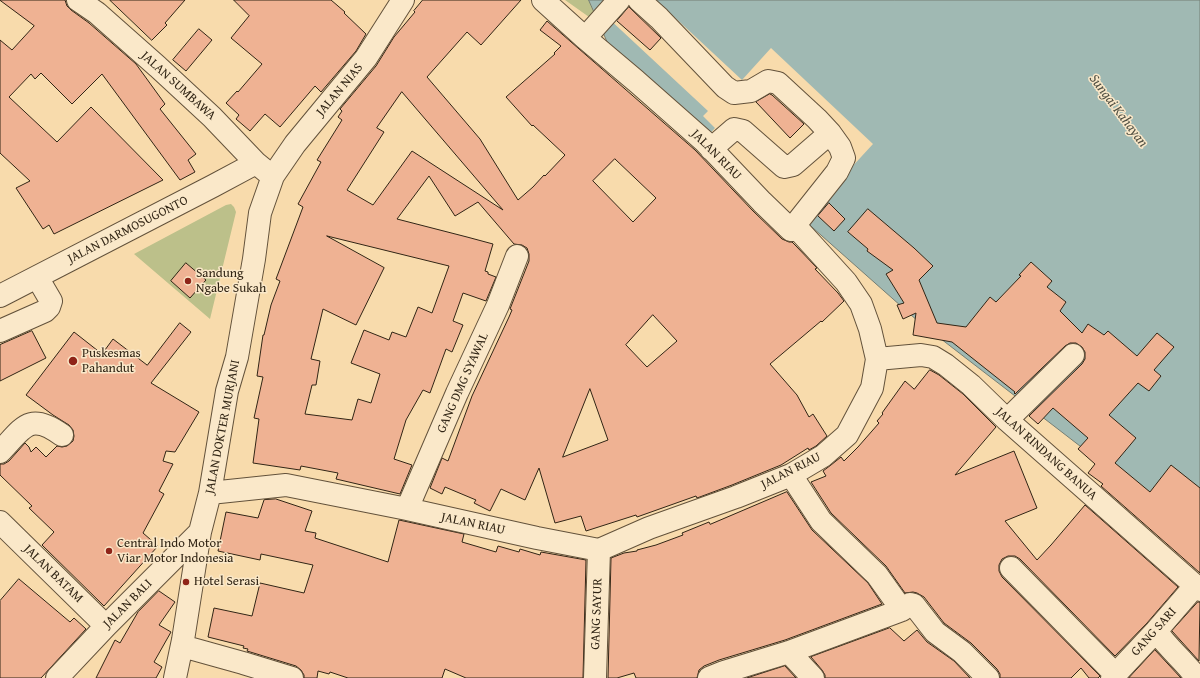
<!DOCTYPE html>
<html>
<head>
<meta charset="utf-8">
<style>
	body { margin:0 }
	canvas { display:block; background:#f8dbac }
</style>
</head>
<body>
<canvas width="1200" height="678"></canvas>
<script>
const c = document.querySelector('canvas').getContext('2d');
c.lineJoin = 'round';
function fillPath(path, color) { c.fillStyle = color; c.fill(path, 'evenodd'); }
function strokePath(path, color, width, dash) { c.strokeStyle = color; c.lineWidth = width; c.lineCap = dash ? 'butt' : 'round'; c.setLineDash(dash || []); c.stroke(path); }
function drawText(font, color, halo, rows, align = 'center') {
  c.font = font + ' "Gentium Book Plus",serif'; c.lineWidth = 3; c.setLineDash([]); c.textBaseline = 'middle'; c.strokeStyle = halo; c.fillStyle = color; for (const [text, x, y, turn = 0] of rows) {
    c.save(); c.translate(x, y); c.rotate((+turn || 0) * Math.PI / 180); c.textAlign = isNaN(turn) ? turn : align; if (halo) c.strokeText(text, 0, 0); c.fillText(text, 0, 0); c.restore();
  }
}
const green = new Path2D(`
	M565 0H589L599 24Z
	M231 204 234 207 236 212 210 319 134 254 226 205Z`);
const water = new Path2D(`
	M589 0H1200V536L1176 520 919 322 610 48Z`);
const pier = new Path2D(`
	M606 0H656L742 80 771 48 873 144 802 221 707 137 715 128 703 116 708 111 607 17Z`);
const building = new Path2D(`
	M0 0H65L67 6 71 10 89 23 136 64 165 104 160 109 196 154 188 160 195 172 180 180 102 74 72 104 41 73 35 79 31 74 9 97 57 142 91 107 163 180 54 234 49 225 43 229 16 188 30 181 0 153V40L12 50 34 26Z
	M110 0H185L165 23 167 25 152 40Z
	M234 0H331L345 12 344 13 366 34 356 51 321 92 315 86 280 127 265 114 250 131 236 119 239 115 226 103 237 91 238 92 262 64 231 38 249 16Z
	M423 0H521L481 45 467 32 427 77 480 139 518 200 533 187 544 175 545 176 565 155 533 125 532 126 506 97 555 54 554 53 561 46 540 30 547 21 695 150 753 211 782 239 789 242H792L796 246 817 268 815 269 838 293 844 301 822 322 821 321 770 364 797 395 809 417 813 414 827 436 816 446 809 450 808 448 781 465 732 485 697 498 696 496 637 517 636 515 586 531 581 516 555 523 539 468 525 500 501 489 490 511 474 503 476 500 445 487 442 494 430 488 442 458 448 461 472 396 509 317 512 310 510 309 529 261V254L527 248 522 245 514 244 478 202 455 216 429 176 397 219 467 237 493 244 485 271 488 272V274L496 277 486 301 463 293 453 321 463 325 452 352 446 349 430 393 423 390 406 420 394 459 412 465 400 494 336 479 338 473 301 466 300 470 253 463 259 419 254 418 263 377 257 376 263 335H264L271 305 280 281 276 279 303 207 298 204 321 162 317 160 342 120 338 117 342 111 340 109 376 66 394 37 415 12 414 11ZM402 92 503 210 412 151 373 205 347 190 384 132 377 128ZM615 159 656 198 633 222 593 181ZM327 236 449 266 432 313 418 307 406 337 392 332 389 340 364 330 351 363 380 374 371 403 358 399 352 420 305 414 312 385H316L320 361 311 359 323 309 356 325 384 268ZM653 315 677 341 647 367 626 345ZM590 389 608 440 563 457Z
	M629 7 661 38 650 50 617 21Z
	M199 29 212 40 186 71 173 60Z
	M770 94 772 95 804 124 790 138 756 102Z
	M829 203 845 219 834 231 818 216Z
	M868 209 914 248 933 266 919 280 937 323 966 327 990 297 996 302 1021 276 1019 275 1031 262 1052 281 1047 287 1066 302 1060 311 1082 333 1088 324 1104 335 1108 331 1137 356 1157 333 1174 347 1154 370 1161 376 1149 391 1138 383 1109 415 1136 438 1115 463 1150 492 1171 465 1200 488V573L1101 486 1103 484 1088 473 1095 464 1078 449 1088 438 1053 408 1038 424 1029 416 1082 364 1085 359V352L1082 347 1076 343H1070L1065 346 1015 394 1014 393 1015 392 952 342 913 335 916 313 903 319 897 305 904 303 886 274 893 270 867 251 868 249 848 232Z
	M186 263 206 280 190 298 171 281Z
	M180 323 191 332 151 383 199 412 175 452 166 451 163 461 173 464 159 491 164 494 143 533 158 546 104 606 42 545 54 532 29 508 32 506 0 475V464H4L9 461 25 443 29 447 31 452 36 447 46 457 57 446 62 447 67 446 73 441 74 436 73 430 69 425 53 415 26 395 74 332 102 354 113 339 147 365Z
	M32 331 46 358 0 381V345Z
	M930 370 939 375 963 394 996 427 955 475 1014 451 1037 508 1005 521 1037 560 1051 545 1085 505 1178 587 1147 623 1115 656 1020 559 1015 556H1008L1002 559 999 565V571L1002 577 1100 676 1098 678H1089L1081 668 1071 678H1000V674L997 669 971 643 944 623 924 597 917 593 913 592 905 593 886 566 831 513 811 482 826 476 823 471 831 465 841 457 844 461 858 447 879 423 877 421 883 414 882 413 905 381 914 389Z
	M787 492 812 530 868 583 882 604 785 640 719 660 704 666 699 670 697 678H636L634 673 617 678H608L611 558 624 553 637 551V550L656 545 683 535 682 533 709 522 710 524Z
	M276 499 312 511 305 531 316 533 315 538 388 562 399 520 464 534 462 542 496 552 498 546 519 552 520 549 540 555 541 552 586 560 583 678H466L445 669 442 678H348L330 672 329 674 318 671 317 678H304V675L301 670 296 666 247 651 248 649 243 648 244 646 208 637 214 608 252 616 260 583 304 593 313 565 261 554 260 560 218 551 226 512 258 518 264 500Z
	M19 579 70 622 74 618 86 629 41 678H0V601Z
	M159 591 175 602 159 625 171 632 154 662 162 667 156 678H96L115 640 120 643 138 612Z
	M1198 602H1200L1199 661 1172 631Z
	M890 628 904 641 917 630 927 642 954 661 970 678H825V675L822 670 811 657Z
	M1155 650 1181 678H1129Z
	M785 666 796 678H747Z`);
const minor = new Path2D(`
	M78 0 97 13 158 67 212 117 256 163 267 172
	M639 0 659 18 725 87 734 93 751 91 768 81 778 83 817 119 830 133 840 147 844 158 837 172 791 230
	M585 38 619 0
	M711 149 734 129 743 131 784 167 793 165 830 133
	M0 296 213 186 256 163
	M0 331 45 311 49 307 51 301 37 277
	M877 359 921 355 933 357 946 365 971 385 1007 420 1200 590
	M1007 420 1073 355
	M0 452C23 428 29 411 62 435
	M210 493 286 485 407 509 537 538 599 550 649 528 736 497 791 475 823 456 847 435 872 388 877 359 870 329 861 304 846 282 796 227 791 230 762 202 704 141 636 81 585 38 543 0
	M407 509 457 393 498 305 517 256
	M0 522 106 626
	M1011 568 1116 675
	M902 610 910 604 914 605 935 632 962 652 988 678
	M1156 631C1168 648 1184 661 1197 678
	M182 646 243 663 292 678
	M789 652 813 678
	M57 678 106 626 200 532
	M175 678 183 640 200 532 210 493 227 391 237 357 254 259 260 213 273 176 295 144 366 58 403 0
	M595 678 599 550
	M709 678 724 672 789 652 902 610 877 575 821 521 791 475
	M1112 678 1156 631 1195 586`);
const markers = [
	[188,281,4,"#8f2418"],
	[73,361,5,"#8f2418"],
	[109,551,4,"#8f2418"],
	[186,582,4,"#8f2418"]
];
const streetNames = [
	["JALAN SUMBAWA",178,86,42],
	["JALAN NIAS",340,90,-50],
	["JALAN RIAU",716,155,45],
	["JALAN DARMOSUGONTO",128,230,-27],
	["GANG DMG SYAWAL",463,383,-66],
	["JALAN DOKTER MURJANI",223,427,-79],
	["JALAN RINDANG BANUA",1046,454,42],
	["JALAN RIAU",791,471,-27],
	["JALAN RIAU",473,524,12],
	["JALAN BATAM",53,574,44],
	["JALAN BALI",128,604,-45],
	["GANG SAYUR",597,614,-88],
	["GANG SARI",1154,632,-48]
];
const poiNames = [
	["Sandung",196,274],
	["Ngabe Sukah",196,289],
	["Puskesmas",82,354],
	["Pahandut",82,369],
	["Central Indo Motor",117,544],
	["Viar Motor Indonesia",117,559],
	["Hotel Serasi",194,582]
];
const waterNames = [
	["Sungai Kahayan",1118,111,53]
];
fillPath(green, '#bcc08a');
fillPath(water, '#a0b9b3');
strokePath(water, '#747e74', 1);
fillPath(pier, '#f8dbac');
fillPath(building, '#efb293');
strokePath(building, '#312515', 1);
strokePath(minor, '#63523b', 24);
strokePath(minor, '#fae8c9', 22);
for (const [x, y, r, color] of markers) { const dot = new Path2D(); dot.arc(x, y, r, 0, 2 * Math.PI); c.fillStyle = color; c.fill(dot); strokePath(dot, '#fae8c9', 1.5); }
drawText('13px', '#312515', '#fae8c9', streetNames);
drawText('13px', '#312515', '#fae8c9', poiNames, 'left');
drawText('italic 14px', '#525144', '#fae8c9', waterNames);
</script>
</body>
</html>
